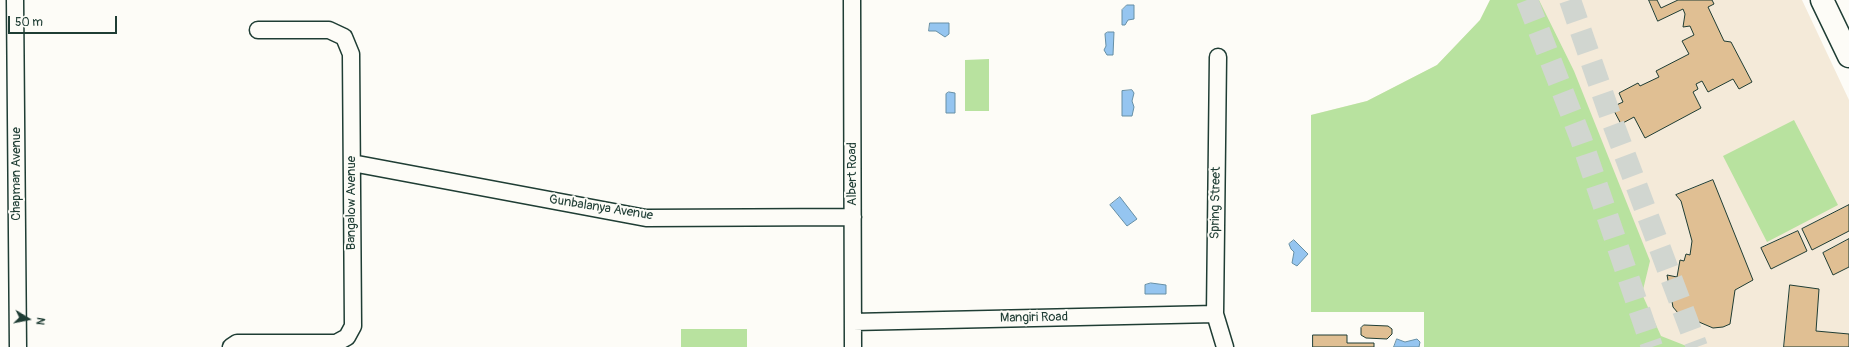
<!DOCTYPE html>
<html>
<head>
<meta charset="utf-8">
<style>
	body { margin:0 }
	#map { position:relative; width:1849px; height:347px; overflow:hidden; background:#fdfcf7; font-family:Pangolin,sans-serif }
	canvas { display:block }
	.north { position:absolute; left:8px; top:299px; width:40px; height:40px; -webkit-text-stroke:3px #fdfcf7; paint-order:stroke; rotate:100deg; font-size:11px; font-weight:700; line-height:16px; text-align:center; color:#1f3d34 }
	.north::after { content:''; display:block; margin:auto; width:14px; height:18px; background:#1f3d34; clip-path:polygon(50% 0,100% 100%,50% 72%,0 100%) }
	.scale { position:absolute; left:8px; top:16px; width:109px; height:18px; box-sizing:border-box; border:2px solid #1f3d34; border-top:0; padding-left:5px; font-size:12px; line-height:14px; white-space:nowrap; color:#1f3d34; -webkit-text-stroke:3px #fdfcf7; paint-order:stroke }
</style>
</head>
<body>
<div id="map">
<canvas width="1849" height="347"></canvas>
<div class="north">N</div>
<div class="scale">50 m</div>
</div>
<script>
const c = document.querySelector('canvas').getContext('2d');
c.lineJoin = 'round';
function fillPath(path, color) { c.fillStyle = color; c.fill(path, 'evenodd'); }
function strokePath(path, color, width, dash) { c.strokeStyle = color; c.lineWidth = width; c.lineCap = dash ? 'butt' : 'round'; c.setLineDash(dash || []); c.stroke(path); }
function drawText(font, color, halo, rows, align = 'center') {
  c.font = font + ' Pangolin,sans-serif'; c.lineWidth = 4; c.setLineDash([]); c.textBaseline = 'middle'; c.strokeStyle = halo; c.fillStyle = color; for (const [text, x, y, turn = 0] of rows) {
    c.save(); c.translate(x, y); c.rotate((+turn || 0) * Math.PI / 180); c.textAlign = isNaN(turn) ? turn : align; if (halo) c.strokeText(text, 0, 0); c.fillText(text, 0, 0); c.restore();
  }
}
const built = new Path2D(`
	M1490 0H1802L1849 100V347H1424V312H1311V115L1367 101 1437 65 1480 20Z`);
const green = new Path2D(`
	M1490 0H1539L1574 71 1650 261 1642 294 1661 336 1689 347H1424V312H1311V115L1367 101 1437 65 1480 20Z
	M989 59V111H965V60Z
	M1794 120 1838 205 1767 242 1723 156Z
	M681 329H747V347H681Z`);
const water = new Path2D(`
	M1127 5H1134V19L1128 20 1125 25H1122V10Z
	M930 23H949V34L945 37 936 31H929Z
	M1108 32H1114L1113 55H1107L1104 50 1106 46 1105 34Z
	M1132 90 1134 93 1132 101 1134 107 1132 116H1122V91Z
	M949 92 955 93V113H946V94Z
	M1120 197 1137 219 1127 226 1110 205Z
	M1294 240 1308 254 1297 266 1292 263 1294 252 1291 249 1289 244Z
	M1151 283 1166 285V294H1145V285Z
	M1397 339 1405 342 1417 339 1420 342 1419 347H1394Z`);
const building = new Path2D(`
	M1649 0H1657L1661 8 1678 0H1712L1714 4 1708 7 1724 41 1731 42 1752 82 1739 89 1733 79 1708 92 1702 81 1696 84 1698 89 1693 92 1701 108 1645 138 1634 117 1621 124 1612 107 1623 102 1619 93 1638 83 1640 86 1659 77 1656 71 1689 54 1682 41 1694 35 1690 26 1683 27 1685 14 1683 9 1658 21Z
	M1713 180 1753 280 1735 290 1730 324 1723 327 1713 328 1678 313 1673 307 1667 275 1677 277 1680 260 1684 261 1686 254 1690 255 1692 241 1681 201 1676 195Z
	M1849 205V231L1812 250 1802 229Z
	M1798 231 1807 251 1771 269 1761 248Z
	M1849 239V267L1833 275 1823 253Z
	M1790 285 1819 289 1816 331 1849 334V347H1784Z
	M1364 325 1388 326 1392 329V334L1387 339 1366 338 1361 335V328Z
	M1313 335H1347V343H1374V347H1313Z`);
const motorwayTunnel = new Path2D(`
	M1527 0 1581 139 1652 347
	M1570 0 1611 118 1697 347`);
const minor = new Path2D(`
	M15 0 18 347
	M852 0 853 347
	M1218 57 1215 314 1225 347
	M352 163 646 218 853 217
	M853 322 1215 314
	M231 347 237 343H336L347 337 353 326 351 54 344 37 329 30H258`);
const trunk = new Path2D(`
	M1822 0 1849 56`);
const streetNames = [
	["Chapman Avenue",17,174,-90],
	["Albert Road",853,174,-90],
	["Bangalow Avenue",352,203,-90],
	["Spring Street",1216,203,-89],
	["Gunbalanya Avenue",601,208,9],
	["Mangiri Road",1034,318,-1]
];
fillPath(built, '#f4ead9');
fillPath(green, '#b8e29f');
fillPath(water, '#95c5f0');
strokePath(water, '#668fa5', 1);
fillPath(building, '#e0bf93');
strokePath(building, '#1f3d34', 1);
strokePath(motorwayTunnel, '#d1d6d0', 22, [22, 11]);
strokePath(minor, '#1f3d34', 19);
strokePath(trunk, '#1f3d34', 25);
strokePath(minor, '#fdfcf7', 16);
strokePath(trunk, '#fdfcf7', 22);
drawText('13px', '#1f3d34', '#fdfcf7', streetNames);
</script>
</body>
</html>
